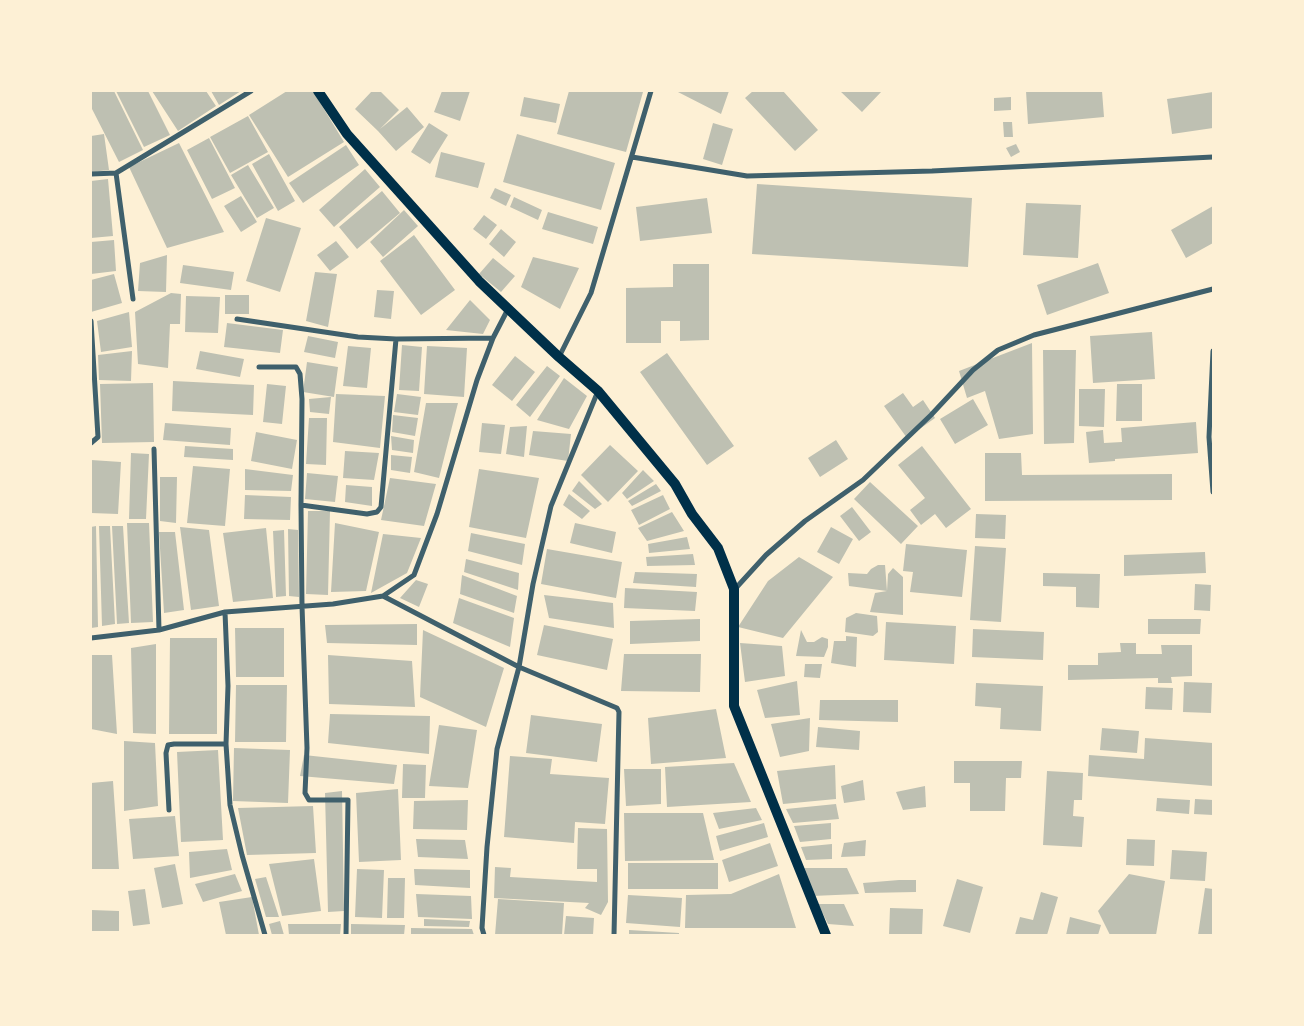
<!DOCTYPE html>
<html>
<head>
<meta charset="utf-8">
<style>
	body { margin:0 }
	#map { position:relative; width:1304px; height:1026px; overflow:hidden; background:#fdf0d5; font-family:"PT Sans",sans-serif }
	canvas { display:block }
	.frame { position:absolute; inset:0; border:92px solid #fdf0d5; pointer-events:none }
</style>
</head>
<body>
<div id="map">
<canvas width="1304" height="1026"></canvas>
<div class="frame"></div>
</div>
<script>
const c = document.querySelector('canvas').getContext('2d');
c.lineJoin = 'round';
function fillPath(path, color) { c.fillStyle = color; c.fill(path, 'evenodd'); }
function strokePath(path, color, width, dash) { c.strokeStyle = color; c.lineWidth = width; c.lineCap = dash ? 'butt' : 'round'; c.setLineDash(dash || []); c.stroke(path); }
const building = new Path2D(`
	M91 91H114L143 150 119 162 91 107Z
	M116 91H148L170 135 144 147Z
	M152 91H206L216 106 178 131Z
	M211 91H241L219 105Z
	M287 91H313L344 142 288 177 249 115Z
	M372 91H380L399 110 380 129 407 107 424 127 396 151 378 131 355 109Z
	M442 91H470L460 121 434 112Z
	M569 91 643 92 626 152 557 134Z
	M676 91H729L721 114Z
	M753 91H783L818 130 795 151 745 98Z
	M840 91H882L862 112Z
	M1026 91H1102L1104 117 1028 124Z
	M1213 92V128L1172 134 1167 99Z
	M524 97 560 104 556 123 520 116Z
	M1011 97V110L994 111V98Z
	M248 116 268 152 230 173 210 137Z
	M1003 122H1012L1013 137H1004Z
	M429 123 448 135 430 164 411 152Z
	M713 123 733 129 722 165 703 159Z
	M104 134 109 170 91 172V136Z
	M517 134 615 163 601 210 503 182Z
	M209 138 235 188 212 199 187 150Z
	M179 143 224 232 167 248 129 167Z
	M1016 144 1020 152 1011 157 1006 148Z
	M346 145 359 165 303 203 289 183Z
	M441 152 485 163 478 188 435 177Z
	M269 154 295 201 278 211 252 164Z
	M248 165 274 208 257 218 231 175Z
	M365 169 380 187 334 227 319 210Z
	M108 179 113 236 91 238V181Z
	M757 184 972 198 968 267 752 254Z
	M495 188 511 195 506 206 490 198Z
	M382 191 400 213 357 249 339 227Z
	M241 196 257 222 241 232 224 206Z
	M514 197 542 210 538 220 510 207Z
	M707 198 712 233 640 241 636 207Z
	M1026 203 1081 205 1078 258 1023 255Z
	M1213 206V243L1186 258 1171 230Z
	M404 210 418 226 383 257 370 242Z
	M548 212 598 227 593 244 542 229Z
	M484 215 497 225 486 239 473 229Z
	M266 218 301 228 280 292 246 281Z
	M501 229 516 242 504 257 489 244Z
	M414 235 455 290 421 315 380 261Z
	M114 240 116 271 91 274V242Z
	M336 241 349 257 330 271 317 255Z
	M167 255 166 292 138 291 140 263Z
	M533 257 579 268 560 309 521 287Z
	M493 258 515 276 501 292 479 274Z
	M1098 263 1109 293 1047 315 1037 285Z
	M673 264H709V340L680 341V321H661V343H626V288L673 287Z
	M183 265 234 272 231 290 180 283Z
	M315 272 337 274 328 327 306 321Z
	M114 274 122 303 91 312V280Z
	M377 290 394 291 391 319 374 317Z
	M171 293 181 294 180 324H170L168 368 138 364 135 312Z
	M225 295H249V314H225Z
	M186 296 220 297 218 333 185 332Z
	M470 300 490 320 483 334 446 330Z
	M129 312 132 347 101 352 97 321Z
	M227 323 283 330 280 353 224 347Z
	M1152 332 1155 379 1093 383 1090 336Z
	M308 336 338 342 335 358 304 352Z
	M1032 343 1033 434 999 439 985 391 967 398 959 371Z
	M402 345 422 347 419 391 399 390Z
	M348 346 371 348 367 388 343 386Z
	M427 346 467 348 464 397 424 394Z
	M1043 350H1076L1074 443 1044 444Z
	M132 351 131 381 99 380 98 355Z
	M200 351 244 359 240 377 196 369Z
	M667 353 734 446 707 465 640 372Z
	M515 356 535 372 512 401 492 385Z
	M307 362 338 367 334 397 303 392Z
	M547 366 560 376 530 417 516 405Z
	M564 378 587 396 569 429 537 420Z
	M173 381 254 385 253 415 172 411Z
	M153 383 154 442 102 443 100 384Z
	M267 384 286 386 282 424 263 422Z
	M1117 384H1142V421H1116Z
	M1079 389H1105L1104 427 1079 426Z
	M903 393 913 407 923 400 935 418 907 438 884 406Z
	M336 394 385 396 380 448 333 442Z
	M397 394 421 397 418 415 394 412Z
	M331 397 329 414 310 412 309 399Z
	M973 399 988 425 955 444 940 419Z
	M426 403H458L439 478 414 472Z
	M393 415 418 418 415 436 392 432Z
	M309 418H327L326 465 306 464Z
	M1196 422 1198 453 1115 459V461L1089 463 1086 432 1103 430 1104 443 1122 442 1121 428Z
	M165 423 231 428 230 445 163 440Z
	M482 423 505 425 501 454 479 452Z
	M527 426 524 457 506 454 510 427Z
	M533 431 571 434 568 461 529 455Z
	M256 432 297 440 292 469 251 461Z
	M391 436 414 440 413 453 392 450Z
	M836 440 848 459 820 477 808 458Z
	M610 445 638 471 608 502 581 475Z
	M185 446 233 449V460L184 457Z
	M922 446 971 509 946 528 935 514 921 525 910 510 925 498 898 465Z
	M345 451 379 453 374 480 343 478Z
	M131 453 149 454 146 519H129Z
	M985 453H1021L1022 475 1172 474V500L985 501Z
	M391 455 412 457 410 473 391 470Z
	M91 460 121 462 118 514 91 513Z
	M193 466 230 469 225 526 187 523Z
	M245 469 293 475 291 491 245 490Z
	M479 469 539 478 526 538 469 527Z
	M643 470 654 481 627 499 622 493Z
	M307 473 338 476 335 502 305 499Z
	M160 477H177L176 523 160 521Z
	M390 478 436 484 424 526 381 520Z
	M579 481 602 504 595 509 572 491Z
	M870 482 918 526 901 544 854 499Z
	M656 484 661 491 632 506 628 501Z
	M346 485 372 487V506L345 502Z
	M569 494 590 511 582 519 563 505Z
	M245 495 291 497 290 520 244 519Z
	M663 495 670 509 639 525 631 510Z
	M852 507 871 532 859 541 840 516Z
	M308 511H330L328 595 306 594Z
	M672 512 684 531 647 541 638 528Z
	M976 514 1006 515 1005 539 975 538Z
	M127 523H149L153 622 131 623Z
	M335 523 379 532 366 591 331 592Z
	M575 523 616 532 612 553 570 543Z
	M96 526 98 627 91 628V527Z
	M99 526H110L115 624 102 626Z
	M112 526H123L129 623 117 624Z
	M180 527 209 530 219 606 191 610Z
	M831 527 853 539 839 564 817 552Z
	M266 528 273 598 233 602 223 533Z
	M288 529 298 530 299 597 289 596Z
	M284 530 286 596 276 597 273 531Z
	M159 532H175L184 610 164 613Z
	M471 533 525 544 522 565 468 551Z
	M383 534 421 538 407 573 371 593Z
	M687 537 690 549 649 553 648 544Z
	M906 544 967 550 962 597 910 592 913 572 903 571Z
	M975 546 1006 548 1001 622 970 620Z
	M547 549 622 562 616 598 541 584Z
	M1205 552 1206 573 1124 576V555Z
	M693 554 695 565 647 566 646 557Z
	M799 557 833 577 783 638 738 627 768 581Z
	M466 559 519 573 518 590 464 572Z
	M878 565H885L887 591 888 574 893 568 903 577V615L870 612 875 593 887 591 849 586 848 573 867 574 871 569Z
	M635 572 697 574 696 587 633 583Z
	M1043 573 1100 574 1099 608 1076 607V587L1043 586Z
	M462 575 517 596 514 613 460 594Z
	M416 580 428 584 419 607 400 598Z
	M1195 584 1211 585 1210 611 1194 610Z
	M625 588 697 592 695 611 624 608Z
	M544 595 613 603 614 628 549 618Z
	M459 598 514 618 510 647 453 623Z
	M856 613 877 616 878 632 873 636 845 632 846 618Z
	M700 619V641L630 644V621Z
	M1148 619H1201L1200 634H1148Z
	M886 622 956 626 954 664 884 660Z
	M417 624V645L327 643 325 625Z
	M544 625 613 639 607 670 537 655Z
	M235 628H284V677H236Z
	M973 629 1044 632 1043 660 972 657Z
	M423 630 504 668 486 727 420 697Z
	M801 630 807 642H814L822 637 828 639V647L824 657 796 656Z
	M846 636 857 637 856 667 831 663 834 641H846Z
	M170 638H217V734H169Z
	M740 643 782 646 785 676 745 682Z
	M1120 643H1136V654H1162L1161 645H1192V676L1171 677 1172 683H1158V678L1068 680V665H1098V653L1121 652Z
	M156 644V734L133 733 131 648Z
	M624 654H701L700 692 621 691Z
	M91 655H112L117 734 91 729Z
	M328 655 412 661 415 707 329 704Z
	M805 664H822L820 678 804 677Z
	M797 681 800 715 765 718 757 690Z
	M1184 682 1212 683 1211 713 1183 712Z
	M976 683 1043 686 1041 731 1000 729 1001 708 975 706Z
	M236 685H287L286 742H235Z
	M1146 687 1173 688 1172 710 1145 709Z
	M820 700H898V722L819 720Z
	M716 709 726 758 651 764 648 718Z
	M330 714 430 716 429 754 328 743Z
	M531 715 602 724 597 762 526 753Z
	M810 718 809 751 780 757 771 724Z
	M439 725 477 730 468 788 429 786Z
	M818 727 860 731 859 750 816 747Z
	M1102 728 1139 731 1137 753 1100 750Z
	M1145 738 1213 743V786L1088 776 1089 755 1144 759Z
	M124 741 155 743 158 806 124 811Z
	M234 748 290 750 288 803 233 801Z
	M218 750 223 840 181 842 177 752Z
	M304 755 397 765 394 784 300 776Z
	M510 756 552 759 550 774 609 778 605 824 575 822 574 843 504 837Z
	M954 761H1022L1021 778H1006L1005 811H970V783H954Z
	M734 763 751 802 667 807 665 767Z
	M403 764 426 765 425 798H402Z
	M835 765 836 799 783 804 777 771Z
	M624 769H661V804L626 806Z
	M1047 771 1083 773 1082 800H1074L1073 816 1084 817 1082 847 1043 845Z
	M863 780 865 800 844 803 841 786Z
	M113 781 119 869H91V783Z
	M925 786 926 807 903 810 896 792Z
	M398 789 401 860 359 862 356 793Z
	M342 791 344 911 328 912 325 793Z
	M1157 798 1190 800 1189 814 1156 811Z
	M1195 799 1213 800V815L1194 814Z
	M468 800 467 830 413 829 414 801Z
	M836 804 839 819 793 823 786 809Z
	M313 806 316 853 247 855 238 808Z
	M756 808 762 820 719 829 713 813Z
	M624 813H703L714 860 625 861Z
	M175 816 179 856 133 859 129 819Z
	M764 823 768 837 720 851 716 836Z
	M831 823V839L800 842 794 826Z
	M578 828 607 829 608 902 601 915 585 908 589 903 494 898 495 867 511 868 510 877 597 882V869H577Z
	M416 839 465 840 468 859 418 857Z
	M1127 839 1155 840 1154 866 1126 865Z
	M866 840 865 856 841 857 844 843Z
	M770 843 778 866 729 882 722 860Z
	M832 844V859L806 860 801 847Z
	M227 849 232 870 190 878 189 852Z
	M1172 850 1207 852 1205 881 1170 879Z
	M314 859 321 911 282 916 269 864Z
	M628 863H718V889H628Z
	M175 864 183 904 162 908 154 868Z
	M802 868H847L859 894 812 896Z
	M357 869 384 870 382 918 355 917Z
	M414 869 470 870V888L415 885Z
	M235 874 242 891 203 902 195 884Z
	M779 874 796 928H685L686 895 731 894Z
	M1129 874 1165 881 1156 935H1110L1098 911Z
	M266 877 279 917H266L255 879Z
	M388 878H405L404 918H387Z
	M957 879 983 887 970 933 943 926Z
	M899 880H916V892L865 893 863 883Z
	M1205 888 1213 889V935H1198Z
	M145 889 150 924 133 926 128 891Z
	M1041 892 1058 897 1047 935H1015L1020 917 1033 920Z
	M416 894 471 896 472 919 418 917Z
	M628 895 682 898 680 927 626 923Z
	M252 897 259 935H226L219 902Z
	M498 899 564 903 562 935H495Z
	M818 904H844L854 926 828 924Z
	M890 908 923 909 922 935H889Z
	M91 910 119 911V931H91Z
	M566 916 594 918 593 935H564Z
	M1070 917 1101 925 1098 935H1066Z
	M424 919 470 921 469 927 424 926Z
	M280 921 284 935H272L269 924Z
	M288 924H341L340 935H289Z
	M351 924 405 925 404 935H351Z
	M411 928 472 929 474 935H411Z
	M629 930 679 933V935H629Z`);
const minor = new Path2D(`
	M632 157 747 176 932 171 1213 157
	M116 173 133 299
	M91 174 116 173 251 91
	M237 319 358 337 396 339 493 338
	M91 321 98 437 91 443
	M1213 351 1209 437 1213 492
	M559 357 591 293 651 91
	M259 367H296L300 374 302 399 301 505 367 514 377 512 381 507 396 339
	M154 449 159 630
	M301 505 302 606 307 748 305 793 309 800H348L346 935
	M735 589 766 555 805 521 863 480 931 415 973 370 998 350 1034 335 1213 289
	M383 596 519 667 617 708 619 712 614 935
	M225 612 228 686 226 744 230 805 242 855 265 935
	M91 638 159 630 225 612 333 604 383 596 414 575 437 514 477 380 493 338 508 309
	M169 810 166 753 168 745 174 744H226
	M484 935 482 928 487 847 497 749 519 667 533 584 551 506 598 391`);
const secondary = new Path2D(`
	M318 91 347 134 479 281 559 357 598 391 675 484 692 514 718 548 734 589V706L826 935`);
fillPath(building, '#bec0b2');
strokePath(minor, '#3f606c', 5);
strokePath(secondary, '#003049', 10);
</script>
</body>
</html>
